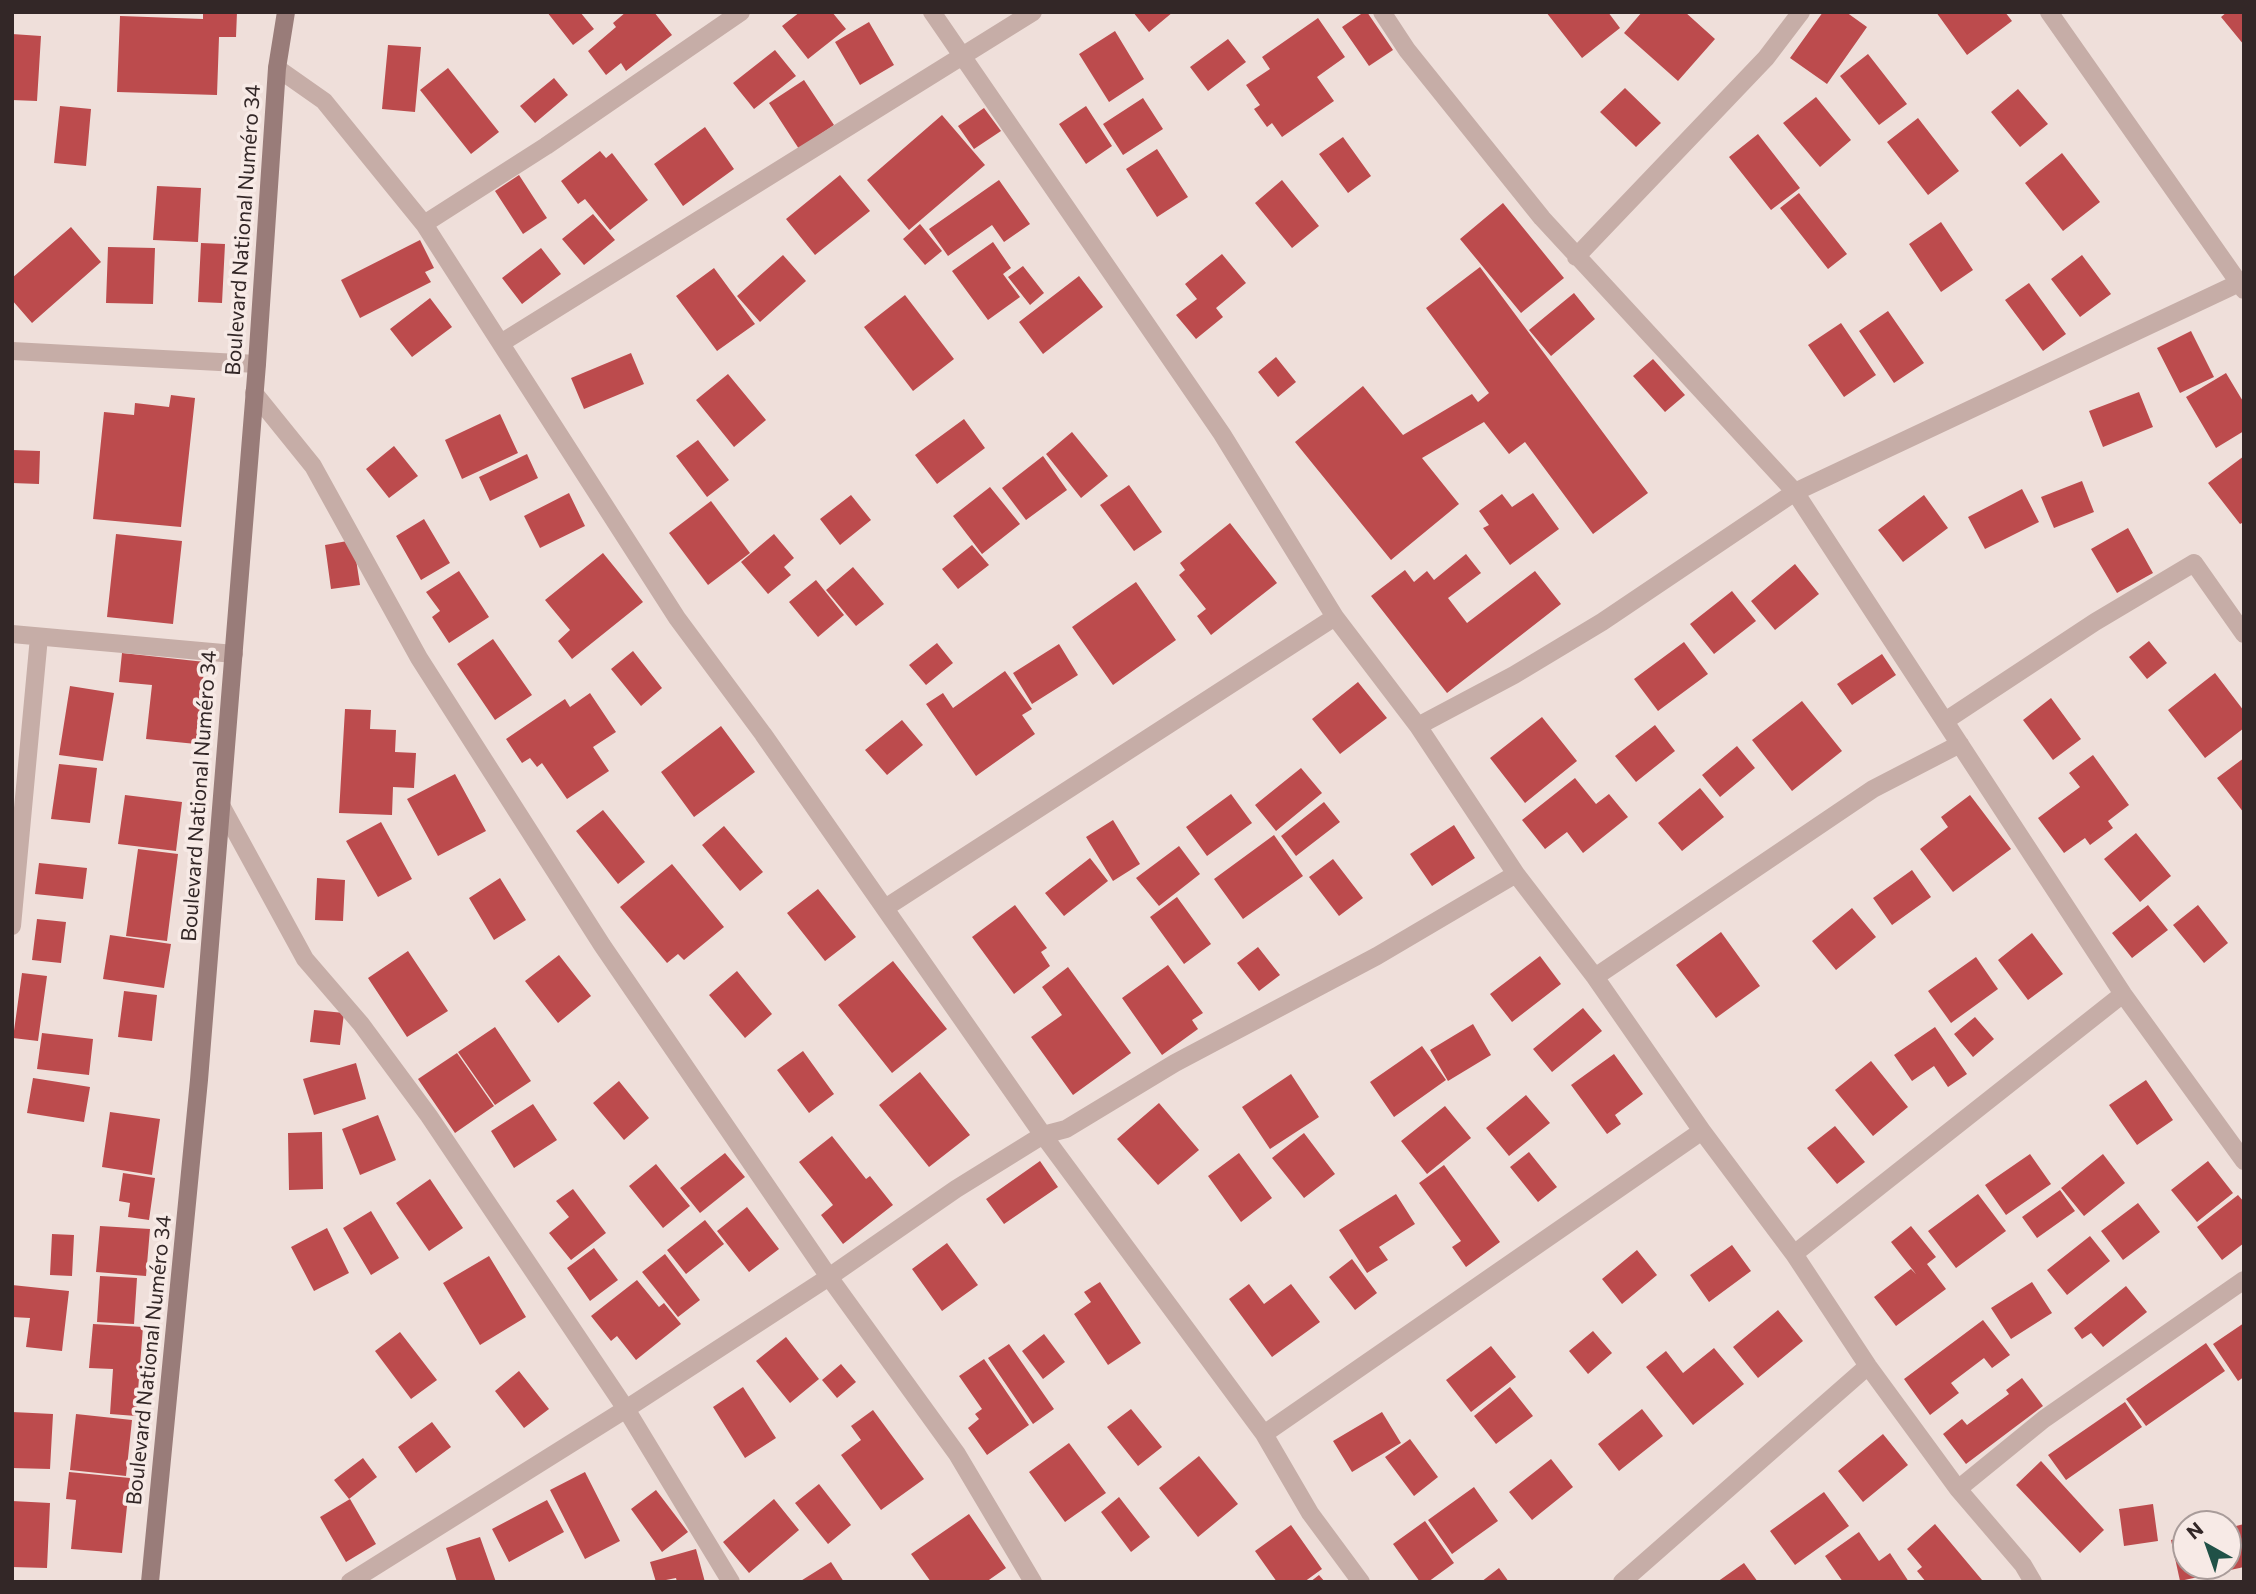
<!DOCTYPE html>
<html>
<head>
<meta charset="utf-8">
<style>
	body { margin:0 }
	#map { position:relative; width:2256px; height:1594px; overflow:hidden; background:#efdfda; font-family:Commissioner,sans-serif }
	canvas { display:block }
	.frame { position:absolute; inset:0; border:14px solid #332727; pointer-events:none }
	.north { position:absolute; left:2172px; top:1510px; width:70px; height:70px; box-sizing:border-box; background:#f7eae6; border:2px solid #a99c9a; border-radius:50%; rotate:320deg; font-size:19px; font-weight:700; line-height:28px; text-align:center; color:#332727 }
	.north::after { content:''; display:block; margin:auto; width:24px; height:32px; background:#205147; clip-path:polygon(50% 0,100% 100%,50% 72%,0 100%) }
</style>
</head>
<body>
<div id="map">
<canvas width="2256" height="1594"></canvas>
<div class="frame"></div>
<div class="north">N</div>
</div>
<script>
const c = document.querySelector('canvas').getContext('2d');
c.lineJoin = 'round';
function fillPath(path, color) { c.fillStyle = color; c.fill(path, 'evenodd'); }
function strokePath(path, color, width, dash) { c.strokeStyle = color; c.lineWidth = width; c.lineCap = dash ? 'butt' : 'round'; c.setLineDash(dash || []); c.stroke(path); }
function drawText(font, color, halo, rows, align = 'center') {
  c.font = font + ' Commissioner,sans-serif'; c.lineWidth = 7; c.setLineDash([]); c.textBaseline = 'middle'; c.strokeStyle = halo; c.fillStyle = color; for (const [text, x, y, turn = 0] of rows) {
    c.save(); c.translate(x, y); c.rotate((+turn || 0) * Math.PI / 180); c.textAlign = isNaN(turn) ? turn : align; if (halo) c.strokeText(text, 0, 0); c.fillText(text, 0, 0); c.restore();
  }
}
const building = new Path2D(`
	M203 12H237L236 37H219L217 95 117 92 120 16 203 19Z
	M547 12H580L594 29 573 45Z
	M626 12H654L672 35 626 71 621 63 606 75 588 51 616 27 613 23Z
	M800 12H832L846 29 808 59 782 26Z
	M1133 12H1173L1149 32Z
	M1364 12H1367L1393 50 1369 66 1342 27Z
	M1546 12H1608L1620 28 1582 58Z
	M1642 12H1685L1715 39 1678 81 1624 33Z
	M1823 12H1846L1867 27 1827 84 1790 58Z
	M1936 12H2005L2012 21 1967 55Z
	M2227 12H2244V45L2221 17Z
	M1318 18 1345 57 1317 77 1334 101 1282 137 1272 123 1267 127 1254 109 1260 105 1246 85 1270 69 1262 57Z
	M869 22 894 65 860 85 835 42Z
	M1115 31 1144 79 1109 102 1079 54Z
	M12 34 41 36 37 101 12 100Z
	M1228 39 1246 62 1208 91 1190 67Z
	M388 45 421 47 415 112 382 109Z
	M775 50 796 76 754 109 733 83Z
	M1868 54 1907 104 1879 125 1840 76Z
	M448 68 499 132 471 154 420 90Z
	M554 78 568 95 535 123 520 106Z
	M804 80 834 125 799 149 769 103Z
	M1625 88 1661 123 1636 147 1600 112Z
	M2018 89 2048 124 2020 147 1991 112Z
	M1816 97 1851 140 1820 167 1783 123Z
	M1143 98 1163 129 1123 155 1103 124Z
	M60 106 91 109 86 166 54 163Z
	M1086 106 1112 146 1086 164 1059 124Z
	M984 108 1001 131 974 149 958 126Z
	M942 115 985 165 909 230 867 180Z
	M1918 118 1959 171 1928 195 1887 142Z
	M705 127 734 169 683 206 654 164Z
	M1758 134 1800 188 1771 210 1729 157Z
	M1343 137 1371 176 1348 193 1319 154Z
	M1157 149 1188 197 1157 217 1126 169Z
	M600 151 606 158 612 153 648 200 610 230 585 199 578 204 561 181Z
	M2062 153 2100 202 2063 231 2025 183Z
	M519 175 547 218 523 234 495 191Z
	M840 175 870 211 815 255 786 219Z
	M999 180 1030 224 1004 242 992 225 948 256 929 229Z
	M1282 180 1319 226 1292 248 1255 203Z
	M157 186 201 188 198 242 153 240Z
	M1799 193 1847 254 1828 269 1780 208Z
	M1503 203 1564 278 1521 313 1460 239Z
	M593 214 615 240 584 265 562 239Z
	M1941 222 1973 270 1941 292 1909 244Z
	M920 224 942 251 925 265 903 239Z
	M71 227 101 262 32 323 12 300V278Z
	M420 240 434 268 425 272 431 282 360 318 341 280Z
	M993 242 1011 268 1003 274 1020 297 988 320 952 271Z
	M201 243 225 244 222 303 198 302Z
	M108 247 155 248 153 304 106 303Z
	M541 248 561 274 522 304 502 278Z
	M1222 254 1246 283 1216 308 1223 317 1196 339 1176 315 1197 299 1185 284Z
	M783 255 806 281 760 322 737 296Z
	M2082 255 2111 294 2080 317 2051 279Z
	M1023 266 1044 293 1030 305 1008 277Z
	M1480 267 1648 493 1593 534 1525 442 1509 454 1484 422 1422 458 1459 504 1391 560 1295 442 1363 386 1403 435 1472 394 1478 402 1489 393 1426 308Z
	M714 268 755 324 717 351 676 296Z
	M1079 276 1103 307 1043 354 1019 322Z
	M2029 283 2066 334 2043 351 2005 300Z
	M1574 293 1595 319 1551 356 1529 330Z
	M905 295 954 359 913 391 864 327Z
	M430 298 452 327 412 357 390 329Z
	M1888 311 1924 363 1894 383 1859 331Z
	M1841 323 1876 375 1844 397 1808 345Z
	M2191 331 2214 377 2180 393 2157 348Z
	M631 353 644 384 584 409 571 378Z
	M1276 357 1296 382 1278 397 1258 372Z
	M1653 359 1685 395 1665 412 1633 376Z
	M2226 373 2244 403V431L2216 448 2186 397Z
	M728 374 766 420 734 447 696 400Z
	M2139 392 2153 427 2103 447 2089 411Z
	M171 395 195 398 181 527 93 519 104 412 134 415 135 403 169 407Z
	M500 414 518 453 462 479 445 440Z
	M964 419 985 448 937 484 915 455Z
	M1072 432 1108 476 1081 498 1046 454Z
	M698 440 729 480 707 497 676 456Z
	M394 446 418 476 389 498 366 469Z
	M12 450 40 451 39 484 12 483Z
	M527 454 538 478 490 501 479 477Z
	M1043 456 1067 490 1026 520 1002 488Z
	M2244 456V522L2240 524 2208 483Z
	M2082 481 2094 512 2054 528 2041 497Z
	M1129 485 1162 532 1134 551 1100 505Z
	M990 487 1020 524 982 554 953 516Z
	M2022 489 2039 522 1985 549 1968 517Z
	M569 493 585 526 540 548 524 516Z
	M1533 493 1559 529 1510 565 1483 528 1489 525 1479 511 1502 494 1512 507Z
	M851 495 871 520 840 545 820 519Z
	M1924 495 1948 528 1903 562 1878 530Z
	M711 501 750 553 708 585 669 533Z
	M424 519 450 563 421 580 396 536Z
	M1230 523 1277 583 1211 635 1197 616 1206 609 1179 575 1185 570 1180 563Z
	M2128 528 2153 573 2117 593 2091 549Z
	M116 534 182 541 173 624 107 617Z
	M774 534 794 558 784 567 791 575 768 594 741 562Z
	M353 540 360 585 331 589 325 545Z
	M972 545 989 565 958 589 942 569Z
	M603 553 643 602 572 659 558 641 570 630 545 600Z
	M1466 554 1481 573 1448 598 1467 623 1535 571 1561 604 1447 693 1371 596 1405 570 1414 582 1427 571 1434 580Z
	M1795 564 1819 594 1775 630 1751 601Z
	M853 567 884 604 856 626 826 590Z
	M459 571 489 617 449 643 432 617 440 611 426 592Z
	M816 580 844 615 818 637 789 602Z
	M1136 582 1176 640 1113 685 1072 627Z
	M1732 591 1756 621 1714 654 1690 624Z
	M493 639 532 695 495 720 457 664Z
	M2149 641 2167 663 2147 679 2129 657Z
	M1684 642 1708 674 1658 711 1634 679Z
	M937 643 953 663 926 685 909 665Z
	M1059 644 1078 675 1032 704 1013 673Z
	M633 651 662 688 641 706 611 669Z
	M122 653 205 662 196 744 146 739 152 685 119 682Z
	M1882 654 1896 675 1852 705 1837 684Z
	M1005 671 1032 709 1022 715 1035 734 976 776 926 704 943 693 953 708Z
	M2215 673 2244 711V728L2205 758 2168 710Z
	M1358 682 1387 718 1340 754 1312 719Z
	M70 686 114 693 103 761 59 755Z
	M590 693 616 732 593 747 609 771 567 799 542 763 537 767 530 758 522 763 506 739 565 699 570 707Z
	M2051 698 2081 739 2053 760 2023 720Z
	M1802 701 1842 751 1792 791 1752 740Z
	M345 709 371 710 370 729 396 730 395 752 416 753 414 788 393 787 392 815 339 813Z
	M1542 717 1577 761 1525 803 1490 758Z
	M902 720 923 745 887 775 865 750Z
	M1655 725 1675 751 1636 782 1615 756Z
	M721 726 755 772 694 817 661 772Z
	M1737 746 1755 768 1720 797 1702 775Z
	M2093 755 2129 805 2108 821 2113 828 2090 845 2085 838 2064 853 2038 818 2080 787 2069 773Z
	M2244 758V813L2217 778Z
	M59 764 97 768 90 823 51 819Z
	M1301 768 1322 793 1276 831 1255 805Z
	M455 774 486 831 438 856 407 799Z
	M1575 778 1596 804 1609 794 1628 817 1583 853 1567 832 1545 849 1522 820Z
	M1700 788 1724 817 1682 851 1658 823Z
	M1231 794 1252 823 1207 856 1186 827Z
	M125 795 182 802 176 851 118 844Z
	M1970 795 2011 849 1953 892 1920 849 1948 827 1941 817Z
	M1324 802 1340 822 1296 856 1281 836Z
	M603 810 645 862 618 884 576 831Z
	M1113 820 1140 864 1113 881 1086 837Z
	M381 822 412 879 378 897 346 841Z
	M1454 825 1475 858 1432 886 1410 854Z
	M724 826 763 872 740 891 702 845Z
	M2136 833 2171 876 2140 902 2104 859Z
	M1274 835 1303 876 1243 919 1214 879Z
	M1179 846 1200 874 1159 906 1136 878Z
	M138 849 178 854 167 941 126 936Z
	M1090 858 1108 881 1064 916 1045 893Z
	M1333 859 1363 898 1339 916 1309 877Z
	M39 863 87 868 83 899 35 894Z
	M672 864 724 927 684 960 678 954 667 963 620 907Z
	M1912 870 1931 897 1892 925 1873 898Z
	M317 878 345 880 343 921 315 920Z
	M500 878 526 920 494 940 469 898Z
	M818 889 856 937 825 961 787 913Z
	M1177 897 1211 944 1184 964 1150 917Z
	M1015 905 1047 948 1041 952 1050 966 1014 994 972 937Z
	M2148 905 2168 930 2132 958 2112 933Z
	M2198 905 2228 943 2204 963 2173 925Z
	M1852 908 1876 937 1836 970 1812 941Z
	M37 919 66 922 61 963 32 960Z
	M1721 932 1760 986 1716 1018 1676 965Z
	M2032 933 2063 974 2028 1000 1998 960Z
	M110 935 171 944 164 988 103 979Z
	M1258 947 1280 975 1259 991 1237 963Z
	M408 951 448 1011 407 1037 368 978Z
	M559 955 591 996 558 1023 525 981Z
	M1540 956 1561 984 1512 1022 1490 994Z
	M1976 957 1998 989 1951 1023 1928 991Z
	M893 961 947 1029 892 1073 838 1005Z
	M1168 965 1203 1013 1192 1020 1198 1029 1162 1055 1122 998Z
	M1068 967 1131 1053 1073 1095 1031 1037 1062 1015 1042 987Z
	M737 971 772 1014 745 1038 709 995Z
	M22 973 47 976 38 1041 13 1038Z
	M124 991 157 995 152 1041 118 1037Z
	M1583 1008 1602 1031 1552 1072 1533 1049Z
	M314 1010 344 1013 340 1045 310 1042Z
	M1975 1017 1994 1039 1973 1057 1954 1034Z
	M1473 1024 1491 1055 1448 1081 1430 1050Z
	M495 1027 531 1081 495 1105 458 1052Z
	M1935 1027 1967 1074 1948 1087 1934 1066 1912 1081 1894 1055Z
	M42 1033 93 1039 89 1075 37 1069Z
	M1422 1046 1446 1080 1394 1117 1370 1082Z
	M803 1051 834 1094 809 1113 777 1070Z
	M457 1053 494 1106 455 1133 418 1079Z
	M1614 1054 1643 1094 1615 1115 1621 1124 1607 1134 1571 1085Z
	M1871 1061 1908 1107 1873 1136 1835 1090Z
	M356 1063 366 1099 314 1115 303 1079Z
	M920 1072 970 1135 929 1167 879 1105Z
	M1291 1074 1319 1117 1270 1149 1242 1107Z
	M33 1078 90 1087 84 1122 27 1113Z
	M2146 1080 2173 1120 2137 1145 2109 1105Z
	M619 1081 649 1118 624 1140 593 1103Z
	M1526 1095 1550 1123 1509 1156 1486 1128Z
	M1159 1103 1199 1150 1158 1185 1117 1139Z
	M533 1104 557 1140 514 1168 491 1131Z
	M1445 1106 1471 1138 1427 1174 1401 1141Z
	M110 1112 160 1119 152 1175 102 1167Z
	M378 1115 396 1160 360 1175 342 1129Z
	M1835 1126 1865 1162 1837 1184 1807 1148Z
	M322 1132 323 1189 289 1190 288 1133Z
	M1304 1133 1335 1174 1304 1198 1272 1158Z
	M832 1136 866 1179 870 1176 893 1205 843 1244 821 1215 833 1205 799 1162Z
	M1529 1152 1557 1187 1538 1202 1510 1167Z
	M725 1153 745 1177 700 1213 680 1188Z
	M1239 1153 1272 1198 1241 1222 1208 1176Z
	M2030 1154 2051 1184 2006 1215 1985 1185Z
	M2103 1154 2125 1183 2084 1216 2061 1188Z
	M1040 1161 1058 1187 1004 1224 986 1199Z
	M2208 1161 2233 1193 2197 1222 2171 1190Z
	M656 1164 690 1206 663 1228 629 1186Z
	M1444 1165 1500 1242 1466 1267 1452 1247 1461 1241 1419 1183Z
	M123 1173 155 1178 149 1220 128 1217 130 1203 119 1201Z
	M430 1179 463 1228 429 1251 396 1203Z
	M573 1189 606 1233 571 1260 549 1233 569 1217 556 1201Z
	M2060 1190 2075 1211 2037 1238 2022 1217Z
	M1396 1194 1415 1224 1379 1247 1388 1260 1367 1273 1339 1230Z
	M1978 1194 2006 1231 1956 1268 1928 1231Z
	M2238 1195 2244 1202V1243L2222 1260 2197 1227Z
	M2138 1203 2160 1232 2123 1260 2101 1231Z
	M747 1207 779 1249 749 1272 717 1231Z
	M371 1211 399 1258 371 1275 343 1228Z
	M705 1220 724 1244 686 1274 667 1250Z
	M100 1226 150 1229 146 1276 96 1272Z
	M1911 1226 1936 1257 1927 1264 1946 1289 1896 1326 1874 1297 1911 1269 1916 1274 1891 1242Z
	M327 1228 349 1273 314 1291 291 1247Z
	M52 1234 74 1235 72 1276 50 1275Z
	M2090 1236 2110 1261 2067 1295 2047 1270Z
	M947 1243 978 1285 942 1311 912 1269Z
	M1732 1245 1751 1271 1709 1302 1690 1275Z
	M594 1248 618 1280 590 1301 567 1268Z
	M1637 1250 1657 1275 1622 1304 1602 1279Z
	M665 1254 700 1300 678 1317 642 1272Z
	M489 1256 526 1317 480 1345 443 1283Z
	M1352 1259 1377 1293 1355 1310 1329 1277Z
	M100 1276 137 1278 134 1324 97 1322Z
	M637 1280 659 1307 664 1303 681 1324 636 1360 617 1336 611 1341 591 1316Z
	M1100 1282 1141 1343 1108 1365 1074 1314 1091 1302 1084 1292Z
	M2032 1282 2052 1313 2011 1339 1991 1308Z
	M1249 1284 1264 1304 1291 1284 1320 1322 1272 1357 1229 1299Z
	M12 1285 69 1291 62 1351 26 1347 30 1318 12 1317Z
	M2126 1286 2147 1312 2103 1347 2091 1333 2082 1339 2074 1328Z
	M1778 1310 1803 1341 1758 1378 1733 1347Z
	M1983 1320 2010 1355 1992 1368 1984 1358 1951 1383 1959 1393 1930 1415 1904 1379Z
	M2244 1323V1377L2238 1381 2213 1344Z
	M93 1324 143 1327 136 1416 110 1414 113 1369 89 1368Z
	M1593 1331 1612 1353 1588 1374 1569 1351Z
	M400 1332 437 1380 411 1399 375 1351Z
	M1044 1334 1065 1362 1043 1379 1022 1351Z
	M786 1337 819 1379 790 1403 756 1361Z
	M2206 1343 2225 1371 2146 1426 2126 1399Z
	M1009 1344 1054 1409 1033 1424 988 1358Z
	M1491 1346 1516 1377 1471 1412 1446 1380Z
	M1714 1348 1744 1384 1693 1425 1646 1367 1666 1351 1683 1373Z
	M984 1359 1029 1425 987 1455 968 1428 979 1419 975 1414 982 1409 959 1376Z
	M841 1364 856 1382 837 1398 822 1380Z
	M519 1371 549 1409 524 1428 495 1391Z
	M2022 1378 2043 1406 1966 1464 1943 1434 1962 1419 1967 1425 2009 1394 2006 1390Z
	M743 1387 776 1438 745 1458 713 1407Z
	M1510 1387 1533 1416 1496 1444 1474 1416Z
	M2125 1402 2142 1427 2066 1480 2048 1455Z
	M1131 1409 1162 1447 1138 1466 1107 1427Z
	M1642 1409 1663 1436 1619 1471 1598 1444Z
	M873 1410 924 1479 881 1510 841 1455 861 1440 851 1426Z
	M12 1412 53 1414 50 1469 12 1468Z
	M1382 1412 1401 1443 1352 1472 1333 1441Z
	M76 1414 132 1420 126 1476 70 1470Z
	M432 1422 451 1447 416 1473 398 1447Z
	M1883 1434 1908 1465 1863 1502 1838 1471Z
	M1410 1439 1438 1477 1414 1496 1385 1457Z
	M1069 1443 1106 1493 1065 1522 1029 1472Z
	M1199 1456 1238 1504 1198 1537 1159 1488Z
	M363 1458 377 1477 349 1499 334 1480Z
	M1551 1459 1573 1487 1532 1520 1509 1492Z
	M2041 1461 2104 1530 2080 1553 2016 1485Z
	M69 1472 130 1478 122 1553 71 1549 76 1500 66 1499Z
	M585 1472 620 1541 585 1559 550 1490Z
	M819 1484 851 1525 828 1544 795 1503Z
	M1474 1487 1498 1521 1452 1554 1428 1520Z
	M656 1490 688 1532 662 1552 631 1509Z
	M1824 1492 1849 1526 1795 1565 1770 1531Z
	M1119 1497 1150 1537 1131 1552 1101 1512Z
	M350 1499 376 1544 346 1562 320 1517Z
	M774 1499 799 1530 749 1573 723 1542Z
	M547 1500 564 1532 509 1562 492 1529Z
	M12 1501 50 1503 47 1568 12 1567Z
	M2153 1504 2158 1541 2124 1546 2119 1509Z
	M969 1514 1006 1568 986 1582H931L911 1554Z
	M1425 1521 1454 1563 1428 1582H1420L1393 1544Z
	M1935 1524 1982 1580 1981 1582H1926L1917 1571 1922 1567 1907 1549Z
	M2244 1524V1567L2180 1581 2171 1540 2186 1536V1566H2228V1528Z
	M1291 1525 1322 1569 1304 1582H1277L1255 1551Z
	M1859 1532 1879 1561 1890 1553 1909 1582H1843L1825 1556Z
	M480 1537 496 1582H457L446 1548Z
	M696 1549 705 1582H677L676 1578 656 1582 650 1562Z
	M831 1562 844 1582H799Z
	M1744 1563 1758 1582H1717Z
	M1499 1568 1509 1582H1481Z
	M1319 1575 1325 1582H1310Z`);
const street = new Path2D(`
	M932 12 1222 434 1335 617 1418 726 1516 874 1595 977 1702 1131 1794 1254 1868 1366 1958 1489 2023 1565 2033 1582
	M1382 12 1407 50 1542 218 1795 492 2123 994 2244 1161
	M2049 12 2244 290
	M277 68 324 101 424 224 677 618 763 734 1043 1135 1264 1434 1310 1513 1361 1582
	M424 224 546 146 741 12
	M1576 257 1766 58 1801 12
	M501 343 1033 12
	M12 351 257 364
	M254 393 313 466 419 658 602 945 829 1277 957 1454 1033 1582
	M12 634 234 654
	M1945 721 2095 622 2194 563 2244 634
	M1418 726 1514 675 1602 622 1795 492 2239 283
	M222 807 305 959 361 1024 429 1116 626 1409 731 1582
	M885 908 1335 617
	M12 926 39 637
	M1595 977 1873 789 1960 744
	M1794 1254 2123 994
	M1264 1434 1702 1131
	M1958 1489 2044 1419 2244 1280
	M350 1582 626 1409 829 1277 956 1189 1043 1135 1066 1129 1175 1063 1377 956 1516 874
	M1622 1582 1868 1366`);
const secondary = new Path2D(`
	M150 1582 199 1080 257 364 277 68 286 12`);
const streetNames = [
	["Boulevard National Numéro 34",243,230,-86],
	["Boulevard National Numéro 34",199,796,-86],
	["Boulevard National Numéro 34",149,1360,-84]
];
fillPath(building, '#bc4b4d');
strokePath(street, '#c6ada7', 18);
strokePath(secondary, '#997c79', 18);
drawText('21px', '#332727', '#f7eae6', streetNames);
</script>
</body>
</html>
